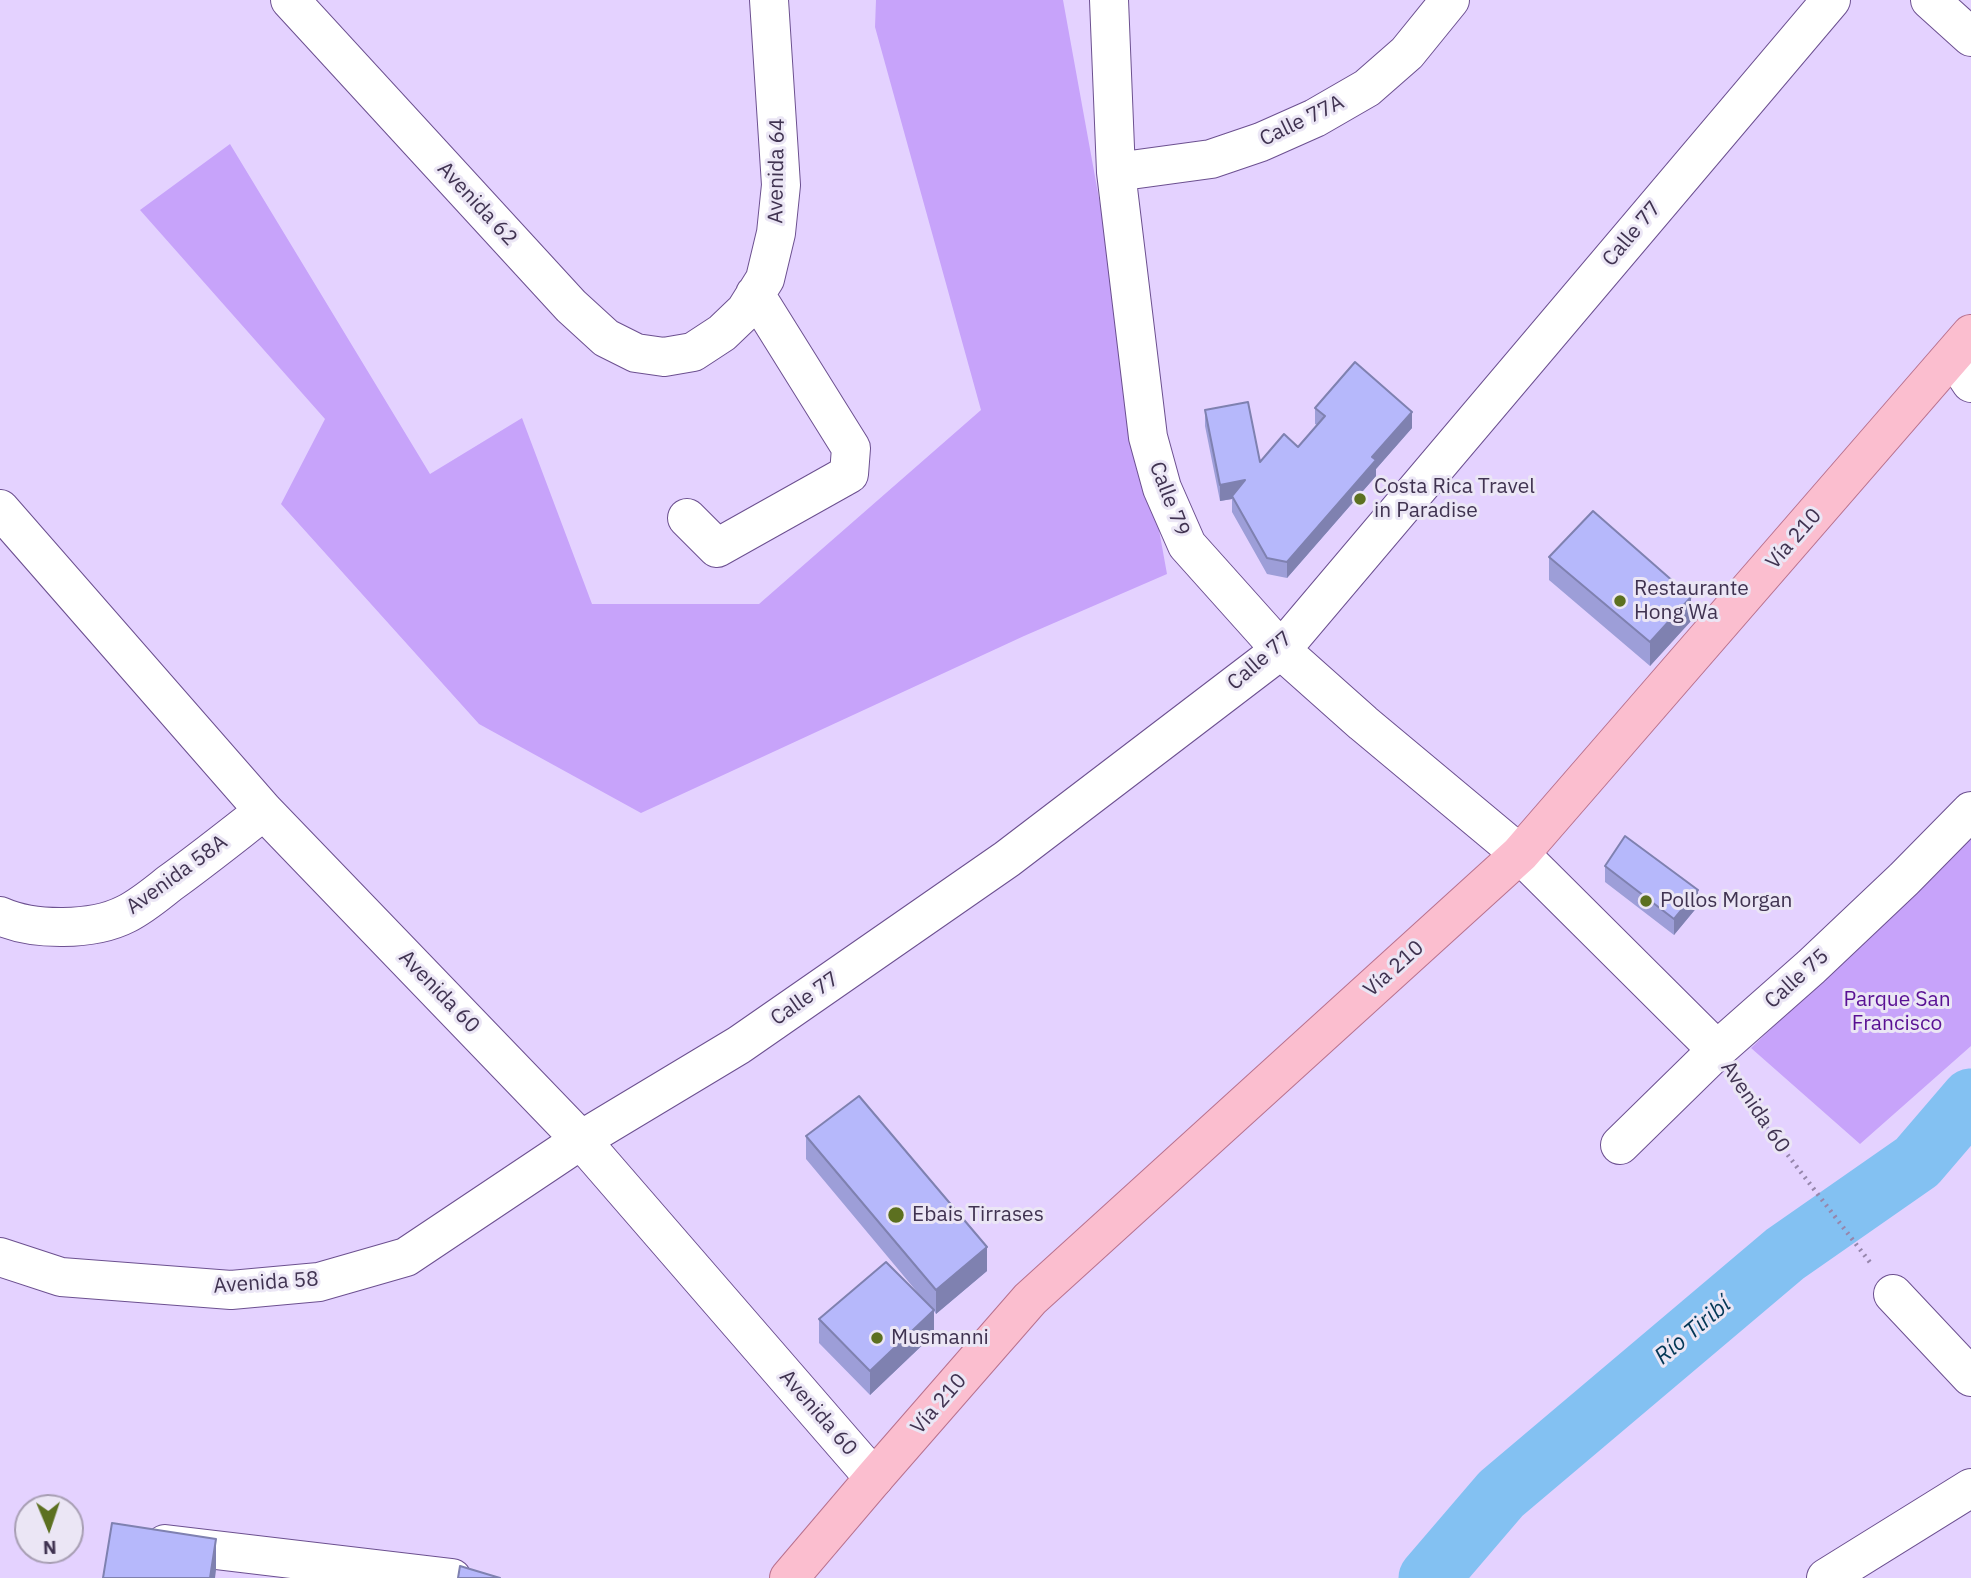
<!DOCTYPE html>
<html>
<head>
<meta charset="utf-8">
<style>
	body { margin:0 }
	#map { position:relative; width:1971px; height:1578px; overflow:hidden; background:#e4d2ff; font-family:"IBM Plex Sans",sans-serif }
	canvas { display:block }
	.north { position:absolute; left:14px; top:1494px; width:70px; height:70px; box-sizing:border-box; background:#ebe6f5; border:2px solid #a79eb3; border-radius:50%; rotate:178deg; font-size:19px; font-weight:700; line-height:28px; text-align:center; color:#403351 }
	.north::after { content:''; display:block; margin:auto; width:24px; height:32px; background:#5c7020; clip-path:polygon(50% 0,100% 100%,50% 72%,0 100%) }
</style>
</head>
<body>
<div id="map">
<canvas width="1971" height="1578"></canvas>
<div class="north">N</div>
</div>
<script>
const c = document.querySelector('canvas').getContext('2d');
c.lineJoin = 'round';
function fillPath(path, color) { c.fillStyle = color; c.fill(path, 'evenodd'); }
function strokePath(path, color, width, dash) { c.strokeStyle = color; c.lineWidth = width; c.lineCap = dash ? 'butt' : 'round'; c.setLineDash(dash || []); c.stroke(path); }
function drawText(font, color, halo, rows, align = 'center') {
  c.font = font + ' "IBM Plex Sans",sans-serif'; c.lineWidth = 6; c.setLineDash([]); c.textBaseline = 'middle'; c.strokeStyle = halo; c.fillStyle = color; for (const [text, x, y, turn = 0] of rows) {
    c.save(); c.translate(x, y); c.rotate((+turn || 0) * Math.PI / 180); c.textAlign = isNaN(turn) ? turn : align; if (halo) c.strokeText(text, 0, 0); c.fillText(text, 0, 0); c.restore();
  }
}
const green = new Path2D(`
	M876 0H1063L1167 574 1024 636 641 813 479 724 281 504 325 419 140 210 230 144 430 474 522 418 592 604H759L981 410 875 27Z
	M1971 838V1046L1860 1144 1751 1048Z`);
const river = new Path2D(`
	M1429 1578 1501 1494 1785 1254 1917 1162 1971 1099`);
const path = new Path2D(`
	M1736 1080 1764 1124 1872 1265`);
const minor = new Path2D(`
	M290 0 571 306 606 338 636 353 664 357 693 352 722 333 745 311 765 279 776 233 781 185 769 0
	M1109 0 1116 172 1148 437 1162 488 1187 545 1281 650 1363 723 1520 854 1717 1050
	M1930 0 1971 37
	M1116 172 1211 159 1261 142 1315 118 1367 88 1407 53 1450 0
	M1953 356 1971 383
	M0 509 264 811 581 1140 874 1478
	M687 518 717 548 849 474 851 448 755 294
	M0 916C33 931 93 931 126 914 142 906 156 894 170 883 202 860 233 835 264 811
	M1620 1145 1717 1050 1811 967 1904 879 1971 811
	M0 1257 61 1277 231 1290 319 1282 406 1257 581 1140 739 1045 1007 859 1281 650 1831 0
	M1893 1294 1971 1377
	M165 1544 452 1578
	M1826 1578 1971 1488`);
const major = new Path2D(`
	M789 1578 874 1478 1030 1299 1520 854 1971 334`);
const wall = new Path2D(`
	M1315 408 1412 428 1376 469V476L1287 578 1267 574 1232 512V499L1220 501 1205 426V410L1260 462 1298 447 1317 425 1315 424Z
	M1549 557 1691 621 1650 666 1549 580Z
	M1605 866 1698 906 1674 935 1605 882Z
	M806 1136 987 1271 936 1314 934 1311V1334L870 1395 819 1343V1319L928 1305 806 1159Z`);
const shadedWall = new Path2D(`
	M1412 412V428L1376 469V476L1287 578V562L1372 457Z
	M1245 480 1232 496V499L1220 501V485Z
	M1691 597V621L1650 666V642Z
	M1698 890V906L1674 935V919Z
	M987 1247V1271L936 1314V1290Z
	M934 1310V1334L870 1395V1371Z
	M216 1539V1570L215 1578H210Z`);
const building = new Path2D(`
	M1355 362 1412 412 1372 457 1376 460 1287 562 1267 558 1232 496 1245 480 1220 485 1205 410 1248 402 1260 462 1284 434 1298 447 1325 416 1315 408Z
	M1593 511 1691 597 1650 642 1549 557Z
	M1625 836 1698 890 1674 919 1605 866Z
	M859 1096 987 1247 936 1290 806 1136Z
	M886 1262 934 1310 870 1371 819 1319Z
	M112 1523 216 1539 210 1578H103Z
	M460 1566 500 1578H458Z`);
const markers = [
	[1360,499,7,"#5c7020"],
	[1620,601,7,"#5c7020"],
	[1646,901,7,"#5c7020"],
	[896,1215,9,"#5c7020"],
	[877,1338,7,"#5c7020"]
];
const streetNames = [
	["Calle 77A",1302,121,-26],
	["Avenida 64",777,171,-89],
	["Avenida 62",477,204,47],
	["Calle 77",1632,234,-50],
	["Calle 79",1169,499,69],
	["Vía 210",1794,539,-49],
	["Calle 77",1260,661,-41],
	["Avenida 58A",177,875,-36],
	["Vía 210",1394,969,-42],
	["Calle 75",1797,979,-42],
	["Avenida 60",439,992,46],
	["Calle 77",805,999,-35],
	["Avenida 60",1755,1107,56],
	["Avenida 58",266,1283,-4],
	["Vía 210",939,1404,-49],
	["Avenida 60",818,1413,49]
];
const poiNames = [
	["Costa Rica Travel",1374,487],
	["in Paradise",1374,511],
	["Restaurante",1634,589],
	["Hong Wa",1634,613],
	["Pollos Morgan",1660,901],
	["Ebais Tirrases",912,1215],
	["Musmanni",891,1338]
];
const parkNames = [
	["Parque San",1897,1000],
	["Francisco",1897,1024]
];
const waterNames = [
	["Río Tiribí",1693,1331,-40]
];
fillPath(green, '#c7a3fa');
strokePath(river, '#83c1f2', 61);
strokePath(minor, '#6c5090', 40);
strokePath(major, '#b8718e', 40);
strokePath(path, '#9686ac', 4.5, [2, 5]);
strokePath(minor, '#fff', 38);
strokePath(major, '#fbbecf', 38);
fillPath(wall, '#9d9ed8');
fillPath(shadedWall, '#7f81b0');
fillPath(building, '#b6b8fb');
strokePath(building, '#7f81b0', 2);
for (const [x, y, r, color] of markers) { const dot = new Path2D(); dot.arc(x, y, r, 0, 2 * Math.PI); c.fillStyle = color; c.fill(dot); strokePath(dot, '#ebe6f5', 2.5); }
drawText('21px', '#403351', '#ebe6f5', streetNames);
drawText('21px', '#403351', '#ebe6f5', poiNames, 'left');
drawText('21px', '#591093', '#ebe6f5', parkNames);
drawText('italic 23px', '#033756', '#ebe6f5', waterNames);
</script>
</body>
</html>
